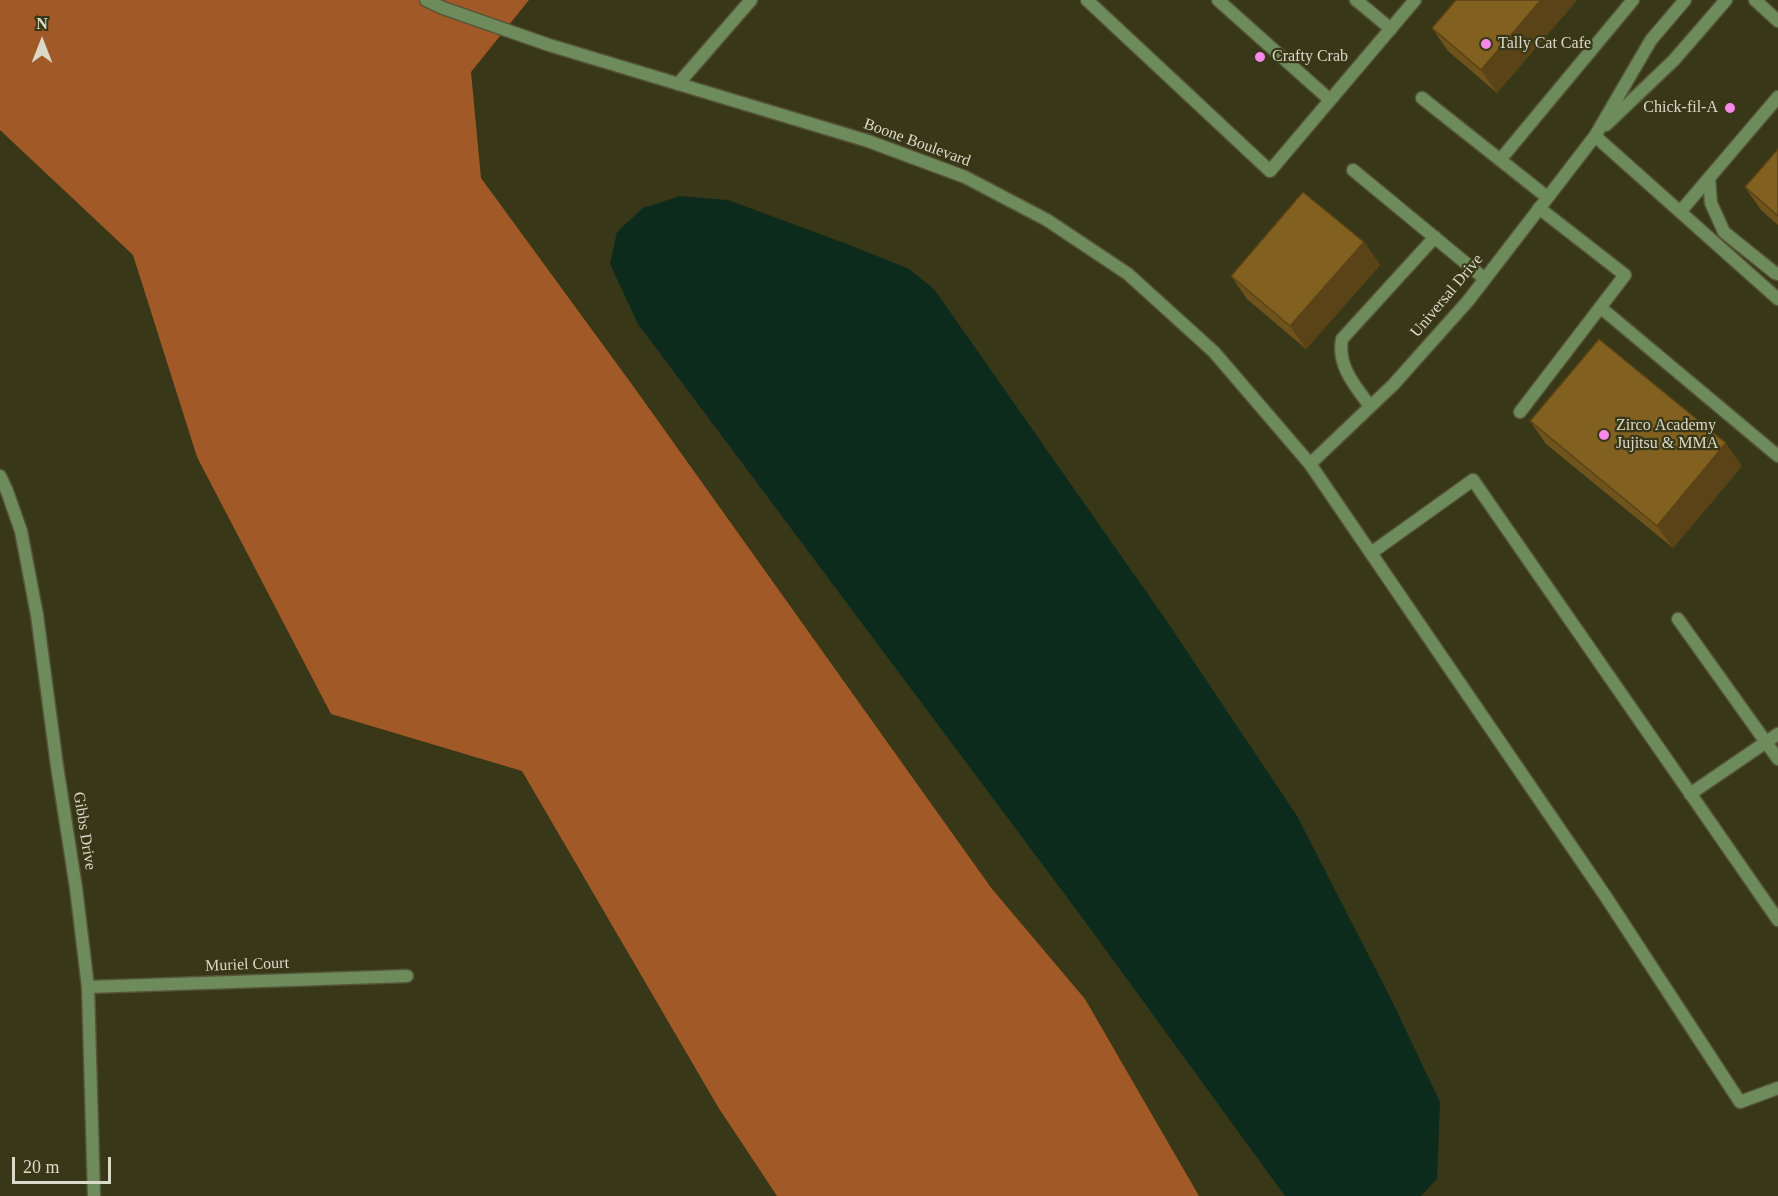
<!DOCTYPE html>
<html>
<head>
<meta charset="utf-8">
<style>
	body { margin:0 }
	#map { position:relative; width:1778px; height:1196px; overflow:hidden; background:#383718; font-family:"Times New Roman",serif }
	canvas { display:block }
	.north { position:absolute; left:12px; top:12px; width:60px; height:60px; -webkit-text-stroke:4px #383718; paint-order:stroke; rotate:0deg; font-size:16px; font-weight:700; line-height:24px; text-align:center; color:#dadac9 }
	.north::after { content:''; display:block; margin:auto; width:21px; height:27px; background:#dadac9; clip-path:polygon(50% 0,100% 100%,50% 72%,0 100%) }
	.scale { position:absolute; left:12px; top:1157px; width:99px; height:27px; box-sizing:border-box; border:3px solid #dadac9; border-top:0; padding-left:8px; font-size:18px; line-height:21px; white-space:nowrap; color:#dadac9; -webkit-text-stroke:4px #383718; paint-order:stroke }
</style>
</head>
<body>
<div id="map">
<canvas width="1778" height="1196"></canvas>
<div class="north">N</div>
<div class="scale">20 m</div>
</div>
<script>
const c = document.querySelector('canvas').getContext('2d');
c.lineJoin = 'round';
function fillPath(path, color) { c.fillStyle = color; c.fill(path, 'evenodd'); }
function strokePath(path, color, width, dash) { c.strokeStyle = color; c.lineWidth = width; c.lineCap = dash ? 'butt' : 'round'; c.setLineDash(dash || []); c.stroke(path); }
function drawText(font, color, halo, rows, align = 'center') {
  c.font = font + ' "Times New Roman",serif'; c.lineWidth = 4.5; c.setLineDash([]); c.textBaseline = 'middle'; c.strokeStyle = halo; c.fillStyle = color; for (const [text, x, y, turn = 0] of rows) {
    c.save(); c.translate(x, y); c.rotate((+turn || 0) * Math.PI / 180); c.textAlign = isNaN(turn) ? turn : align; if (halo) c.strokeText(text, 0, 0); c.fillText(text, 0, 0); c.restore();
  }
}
const forest = new Path2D(`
	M0 0H529L471 72 481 178 636 390 992 889 1085 999 1199 1196H777L718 1107 522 771 331 714 197 457 133 255 0 130Z`);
const water = new Path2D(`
	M680 196 728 200 847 244 909 269 934 289 1166 620 1297 816 1391 999 1440 1102 1437 1179 1421 1196H1285L1084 920 638 324 610 264 617 232 643 208Z`);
const service = new Path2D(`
	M1087 0 1270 171 1415 0
	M1218 0 1330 100
	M1356 0 1391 29
	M1755 0 1778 21
	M678 84 751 0
	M1422 98 1547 197
	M1595 136 1778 299
	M1500 160 1633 0
	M1353 170 1485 279
	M1709 178 1711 203 1724 232 1775 273 1778 274
	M1680 212 1778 97
	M1600 307 1778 456
	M1370 406C1355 386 1337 366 1342 339L1435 237
	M1520 412 1625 275 1539 208
	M1310 464 1606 897 1740 1102 1778 1088
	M1371 553 1473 480 1778 920
	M1678 619 1778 759
	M1690 794 1778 734`);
const minor = new Path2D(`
	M88 987 407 976`);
const tertiary = new Path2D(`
	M426 0 443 8 549 45 868 141 965 177 1047 220 1128 274 1214 352 1310 464 1393 385 1468 301 1595 136 1651 40 1685 0
	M1606 125 1674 60 1726 0
	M0 476 7 491 21 531 37 615 57 766 76 888 88 987 94 1196`);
const wall = new Path2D(`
	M1456 0H1577L1497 93 1448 51 1432 28Z
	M1778 149V225L1761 210 1745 187Z
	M1364 242 1380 265 1306 349 1247 299 1231 276Z
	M1530 421 1742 466 1673 548 1546 444Z`);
const shadedWall = new Path2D(`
	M1541 0H1577L1497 93 1481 70Z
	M1364 242 1380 265 1306 349 1290 326Z
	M1726 443 1742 466 1673 548 1657 526Z`);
const building = new Path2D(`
	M1456 0H1541L1481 70 1432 28Z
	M1778 149V216L1745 187Z
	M1303 192 1364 242 1290 326 1231 276Z
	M1599 339 1726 443 1657 526 1530 421Z`);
const markers = [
	[1486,44,6,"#f888ea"],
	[1260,57,6,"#f888ea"],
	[1730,108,6,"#f888ea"],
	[1604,435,6,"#f888ea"]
];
const poiNames = [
	["Tally Cat Cafe",1498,44],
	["Crafty Crab",1272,57],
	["Chick-fil-A",1718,108,"right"],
	["Zirco Academy",1616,426],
	["Jujitsu & MMA",1616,444]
];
const streetNames = [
	["Boone Boulevard",917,143,20],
	["Universal Drive",1447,296,-50],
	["Gibbs Drive",84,831,81],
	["Muriel Court",247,965,-2]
];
fillPath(forest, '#a05927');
fillPath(water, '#0c2b1d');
strokePath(service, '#555438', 15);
strokePath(minor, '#555438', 15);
strokePath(tertiary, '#555438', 15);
strokePath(service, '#6d8b5b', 12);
strokePath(minor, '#6d8b5b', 12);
strokePath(tertiary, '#6d8b5b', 12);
fillPath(wall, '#6f531c');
fillPath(shadedWall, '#5a4316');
fillPath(building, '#816020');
strokePath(building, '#5a4316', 1.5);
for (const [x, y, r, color] of markers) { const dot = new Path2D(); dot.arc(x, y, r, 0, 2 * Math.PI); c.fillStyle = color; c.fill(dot); strokePath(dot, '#383718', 2); }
drawText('16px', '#dadac9', '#383718', poiNames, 'left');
drawText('16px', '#dadac9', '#383718', streetNames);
</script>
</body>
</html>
